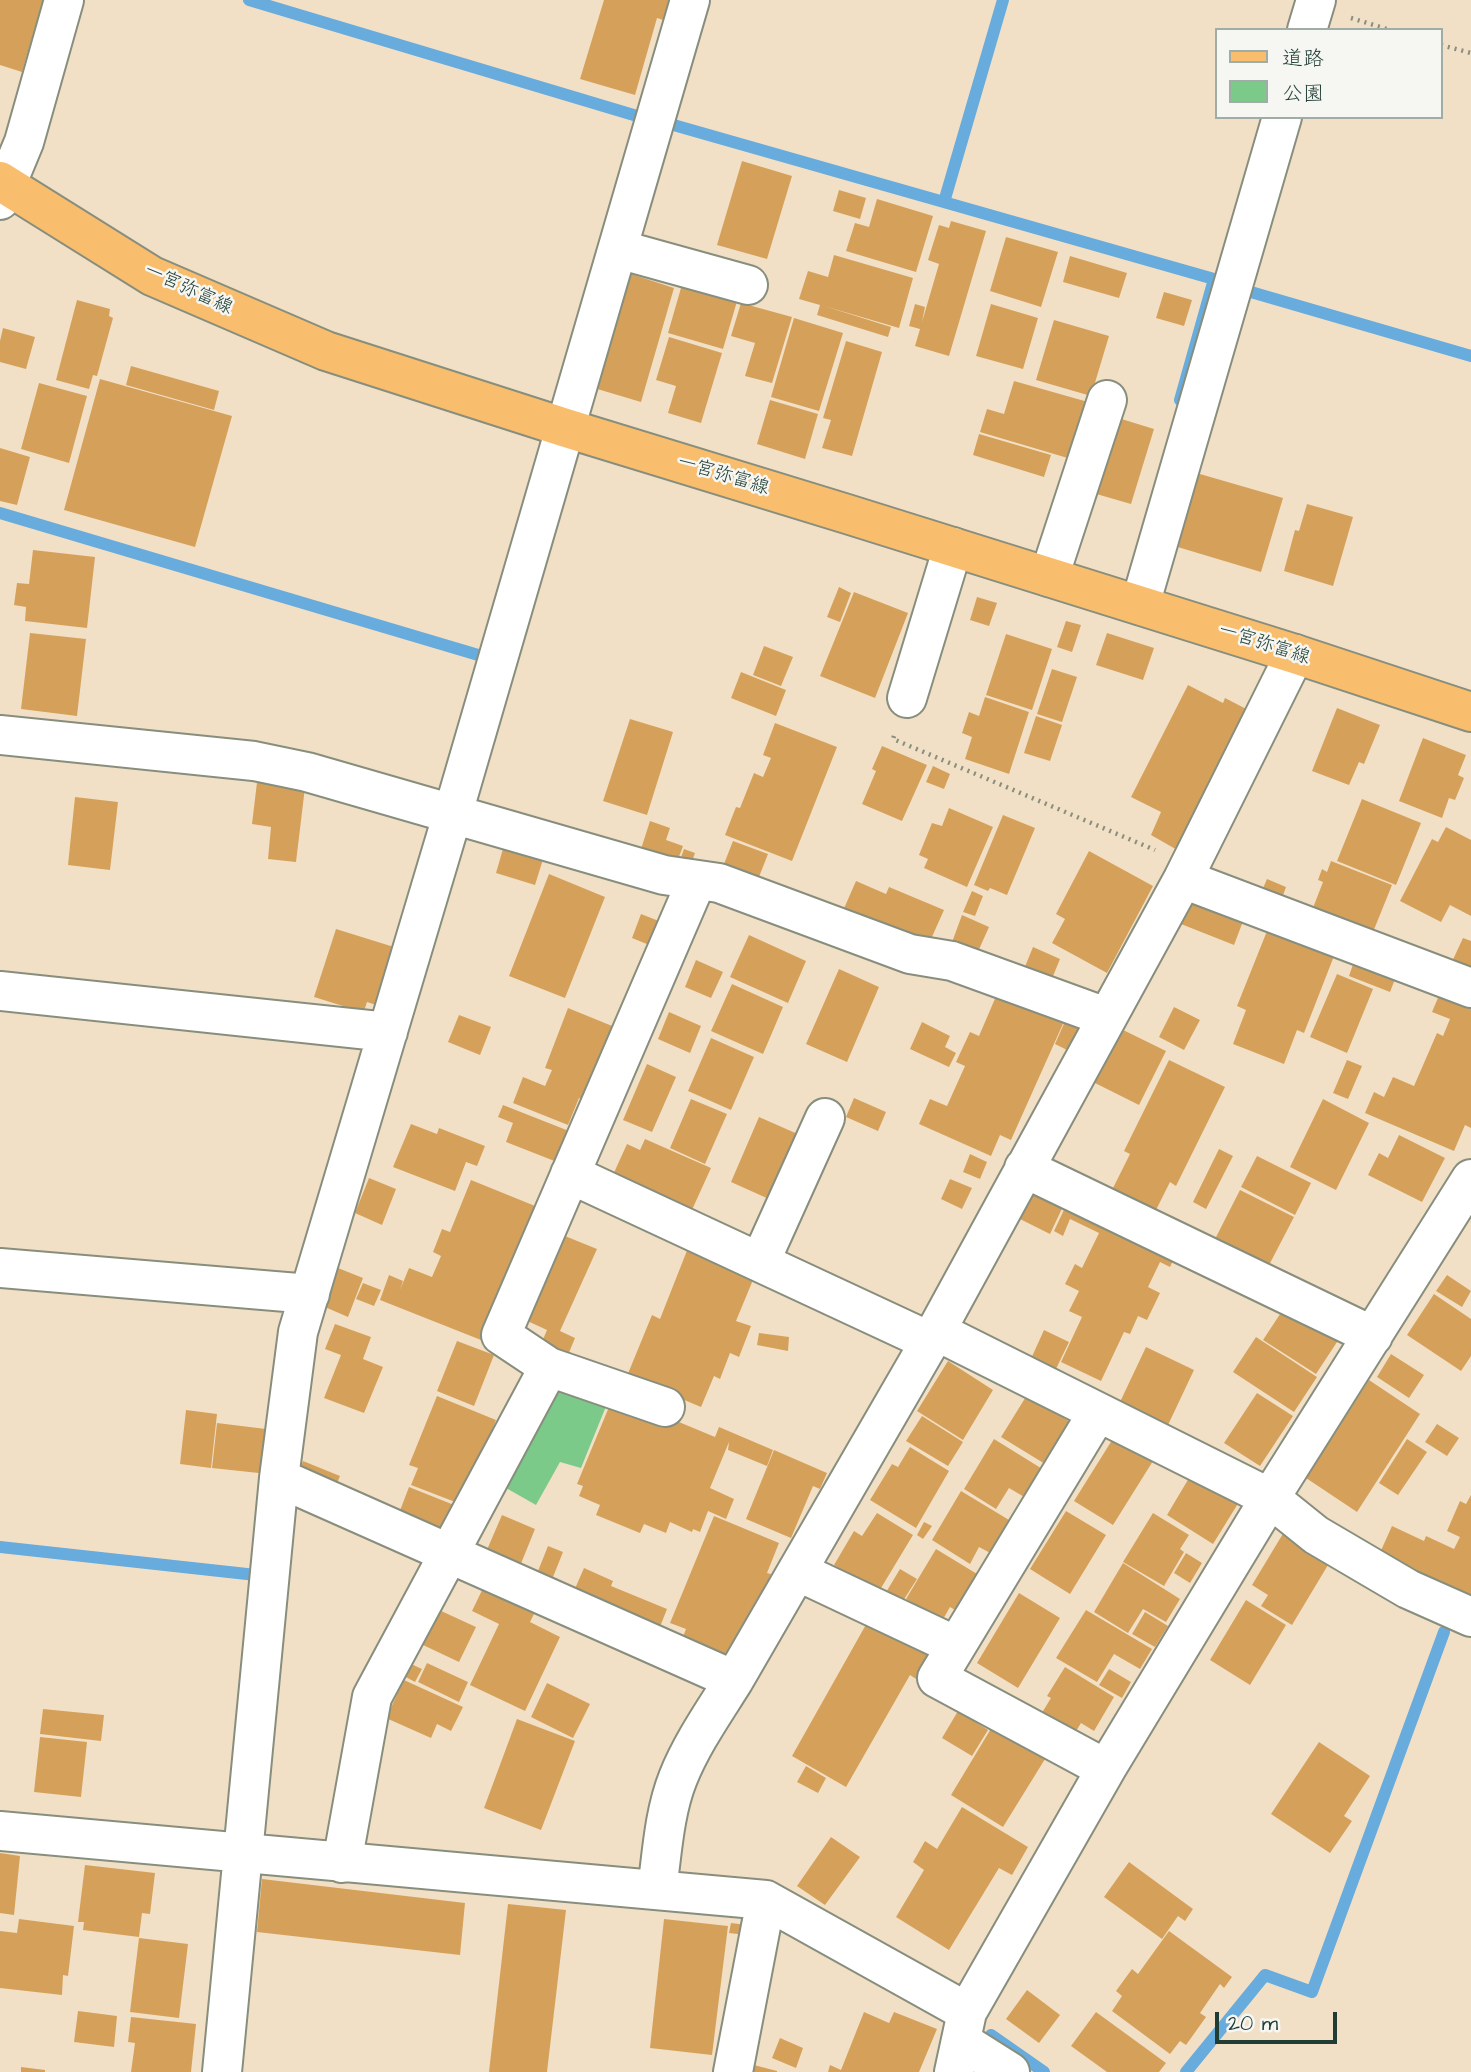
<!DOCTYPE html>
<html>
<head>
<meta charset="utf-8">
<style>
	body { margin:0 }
	#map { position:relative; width:1471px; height:2072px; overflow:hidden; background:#f2e0c6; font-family:"Architects Daughter","Klee One",sans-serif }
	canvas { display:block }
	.legend { position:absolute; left:1215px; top:28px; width:228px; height:91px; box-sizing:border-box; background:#f6f6f2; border:2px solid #a0aca6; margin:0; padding:9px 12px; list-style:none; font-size:21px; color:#1f3d34 }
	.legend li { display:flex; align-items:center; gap:14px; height:35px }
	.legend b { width:35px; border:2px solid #a0aca6 }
	.scale { position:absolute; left:1215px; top:2012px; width:122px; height:32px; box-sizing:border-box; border:4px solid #1f3d34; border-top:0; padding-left:9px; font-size:21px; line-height:24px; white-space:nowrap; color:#1f3d34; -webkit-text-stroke:5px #f6f6f2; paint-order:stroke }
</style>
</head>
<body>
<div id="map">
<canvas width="1471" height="2072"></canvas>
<ul class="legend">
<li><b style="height:9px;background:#f9be6d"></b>道路</li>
<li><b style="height:19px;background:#7bca8a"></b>公園</li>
</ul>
<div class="scale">20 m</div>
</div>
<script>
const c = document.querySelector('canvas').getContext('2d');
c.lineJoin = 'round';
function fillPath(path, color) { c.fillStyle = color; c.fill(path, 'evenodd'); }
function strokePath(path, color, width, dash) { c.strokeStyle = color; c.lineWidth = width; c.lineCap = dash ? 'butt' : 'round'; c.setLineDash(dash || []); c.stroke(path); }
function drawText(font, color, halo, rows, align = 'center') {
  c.font = font + ' "Architects Daughter","Klee One",sans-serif'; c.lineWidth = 5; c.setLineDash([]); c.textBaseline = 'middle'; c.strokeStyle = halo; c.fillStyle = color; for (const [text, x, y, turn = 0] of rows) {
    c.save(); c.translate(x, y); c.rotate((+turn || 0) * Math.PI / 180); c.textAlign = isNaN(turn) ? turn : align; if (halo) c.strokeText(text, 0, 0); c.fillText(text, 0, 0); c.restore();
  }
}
const green = new Path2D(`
	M559 1375 611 1394 581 1468 560 1462 536 1505 499 1484Z`);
const stream = new Path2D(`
	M249 0 637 116
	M670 124 1214 279 1180 400
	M944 202 1003 0
	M1244 290 1471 356
	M0 513 485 657
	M0 1547 256 1575
	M991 2035 1044 2072
	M1186 2072 1265 1975 1312 1992 1444 1632`);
const building = new Path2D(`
	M0 0H43L22 72 0 65Z
	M604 0H669L663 20 657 18 635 95 580 79Z
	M742 161 792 176 767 259 717 245Z
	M839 190 866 198 860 219 833 211Z
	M877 199 933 216 916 272 846 251 855 223 869 227Z
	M951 221 986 231 949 356 915 346 920 329 909 326 915 304 925 307 922 322 939 264 928 260 939 225 949 228Z
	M1006 237 1058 252 1041 307 990 291Z
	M834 255 913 278 899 328 824 306 891 327 888 337 817 315 820 305 799 299 808 271 828 277Z
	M1070 256 1127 273 1119 298 1063 282Z
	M628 273 674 288 641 402 594 388Z
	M683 281 738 298 723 349 668 333Z
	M1164 292 1192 300 1184 326 1156 318Z
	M77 300 110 309 109 316 113 318 97 376 93 375 89 389 56 380Z
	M741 303 792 317 772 383 745 376 755 343 731 336Z
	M991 304 1038 318 1023 369 976 356Z
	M794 318 843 333 819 411 771 397Z
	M1054 320 1109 336 1091 396 1036 380Z
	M3 328 35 337 26 369 0 362V341Z
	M669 337 722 353 701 423 668 413 676 386 656 380Z
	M846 341 882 352 852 456 822 448 831 420 823 418Z
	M131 366 219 391 214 410 126 385Z
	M100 379 232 416 195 547 64 510Z
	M1014 381 1088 402 1071 459 980 432 987 409 1004 414Z
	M39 383 87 396 69 463 21 449Z
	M770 400 818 414 805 459 757 444Z
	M1115 417 1154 429 1131 504 1093 493Z
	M979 434 1051 455 1044 477 973 455Z
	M0 448 30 457 17 505 0 501Z
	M1193 472 1283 498 1261 572 1171 545Z
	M1307 504 1353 517 1333 586 1284 571 1295 530 1299 531Z
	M33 550 95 557 87 628 25 621 26 607 14 605 17 583 29 584Z
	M839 587 851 593 840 622 827 617Z
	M854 592 908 613 875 698 820 676Z
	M977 597 997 603 989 626 970 620Z
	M1066 621 1081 625 1072 652 1057 647Z
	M30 633 86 639 77 716 21 709Z
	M1107 633 1154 648 1143 680 1096 665Z
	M1006 634 1052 649 1032 710 986 695Z
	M764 646 793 657 781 686 753 675Z
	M1052 669 1077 677 1062 722 1037 714Z
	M741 672 786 690 776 716 731 698Z
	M1188 685 1223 703 1225 698 1254 713 1179 851 1151 835 1161 812 1131 797Z
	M985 697 1029 712 1009 774 965 759 972 737 962 733 969 712 979 716Z
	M1337 708 1380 725 1364 764 1359 762 1349 785 1312 771Z
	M1036 716 1062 725 1050 761 1024 753Z
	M630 719 673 732 647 815 603 801Z
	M775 723 837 747 792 861 725 835 736 807 740 808 754 773 763 777 771 758 763 755Z
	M1423 738 1466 755 1458 775 1464 778 1455 800 1449 798 1442 818 1399 801Z
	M882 746 927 765 902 821 862 804 876 771 872 769Z
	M933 766 950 774 944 789 926 782Z
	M258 774 306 779 296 862 268 859 271 827 252 824Z
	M75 797 118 802 110 870 68 865Z
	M1362 799 1421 823 1396 885 1337 861Z
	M949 808 993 827 967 887 924 868 928 859 919 855 932 823 942 826Z
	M1003 815 1035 828 1007 895 990 888 988 891 974 885Z
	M650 821 670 828 666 840 683 846 676 865 641 849Z
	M1446 827 1471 840V916L1450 905 1441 922 1400 901 1432 839 1438 842Z
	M733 841 768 854 757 882 722 869Z
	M505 842 545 853 535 885 496 873Z
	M684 849 695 853 690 867 679 863Z
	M1089 851 1153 886 1107 973 1052 943 1065 919 1056 914Z
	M1331 861 1392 885 1371 937 1311 913 1323 882 1318 880 1322 869 1327 872Z
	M549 874 605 897 565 998 509 976Z
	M1267 879 1286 887 1281 901 1261 893Z
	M856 881 886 894 889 887 944 910 927 948 842 913Z
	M972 891 983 896 975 916 963 912Z
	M1192 895 1245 916 1234 945 1181 924Z
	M641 914 669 925 659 949 632 938Z
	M962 915 989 927 976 956 951 945Z
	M1271 921 1334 956 1304 1033 1297 1030 1284 1064 1233 1044 1246 1010 1237 1006Z
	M336 929 394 947 376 1005 367 1002 361 1020 341 1013 343 1006 314 997Z
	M749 935 806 961 788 1003 730 977Z
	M1463 938 1471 941V975L1450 966Z
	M1033 947 1060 959 1049 986 1022 974Z
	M1357 953 1399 969 1390 992 1349 976Z
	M696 960 723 972 711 998 685 987Z
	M839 969 879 987 847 1062 806 1044Z
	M1337 974 1373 989 1347 1053 1310 1037Z
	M732 984 783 1007 763 1054 711 1031Z
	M1443 986 1471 998V1128L1465 1125 1454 1151 1365 1113 1374 1092 1384 1097 1393 1077 1414 1086 1437 1033 1443 1036 1450 1019 1432 1012Z
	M1000 987 1066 1017 1011 1140 1000 1135 991 1156 919 1124 930 1099 947 1106 965 1066 956 1062 970 1032 979 1036Z
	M1174 1007 1200 1020 1184 1050 1159 1037Z
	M568 1008 622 1030 588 1102 579 1098 568 1125 513 1103 523 1077 545 1086 552 1070 545 1068Z
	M1070 1010 1088 1019 1073 1053 1055 1044Z
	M669 1012 701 1026 690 1053 658 1039Z
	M459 1015 491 1027 480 1055 448 1042Z
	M922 1022 950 1036 945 1047 956 1053 949 1067 910 1049Z
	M1115 1026 1166 1051 1139 1105 1089 1080Z
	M711 1038 754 1057 731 1110 688 1091Z
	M1169 1060 1225 1087 1176 1186 1170 1182 1155 1212 1112 1190 1130 1154 1124 1151Z
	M1347 1060 1362 1066 1348 1099 1333 1093Z
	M647 1064 676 1077 652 1132 623 1120Z
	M854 1098 886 1112 878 1131 846 1117Z
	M691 1099 727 1114 705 1164 670 1148Z
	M1323 1099 1369 1123 1336 1190 1290 1167Z
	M503 1105 569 1131 557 1162 506 1142 513 1123 498 1117Z
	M759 1117 809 1139 780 1204 731 1182Z
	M411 1124 437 1134 439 1128 485 1146 477 1166 466 1162 455 1191 393 1167Z
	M1399 1135 1445 1158 1422 1202 1368 1175 1379 1153 1388 1158Z
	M645 1139 711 1168 691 1212 612 1177 627 1144 640 1150Z
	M1219 1149 1233 1156 1206 1209 1193 1202Z
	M970 1154 987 1162 980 1179 963 1172Z
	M1257 1156 1311 1183 1295 1215 1241 1187Z
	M1030 1177 1068 1196 1050 1234 1012 1215Z
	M369 1178 396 1189 382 1225 355 1213Z
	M950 1179 972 1188 962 1209 941 1199Z
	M471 1180 540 1208 535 1222 529 1220 481 1340 380 1300 389 1275 403 1281 400 1290 409 1268 432 1277 441 1256 433 1252 442 1229 450 1232Z
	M1240 1190 1294 1217 1267 1269 1213 1243Z
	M1070 1197 1176 1254 1170 1267 1160 1262 1148 1287 1160 1293 1147 1320 1138 1316 1130 1334 1124 1332 1101 1381 1061 1362 1082 1317 1069 1311 1079 1291 1065 1284 1075 1264 1082 1268 1099 1233 1070 1219 1063 1236 1054 1231Z
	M560 1234 597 1249 560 1331 575 1338 568 1355 541 1344 547 1330 523 1319Z
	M688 1248 755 1275 736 1321 751 1326 739 1357 730 1353 720 1379 714 1376 701 1407 627 1376 652 1315 660 1319Z
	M333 1266 363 1278 348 1317 318 1304Z
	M1447 1275 1471 1291 1462 1307 1436 1291Z
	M363 1283 381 1290 374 1306 356 1299Z
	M1434 1294 1471 1319V1356L1461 1371 1407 1335Z
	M1286 1305 1339 1339 1316 1374 1263 1340Z
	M335 1324 371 1337 363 1359 383 1367 364 1413 324 1398 341 1355 325 1349Z
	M1044 1330 1069 1342 1054 1373 1030 1361Z
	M759 1333 789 1337 788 1351 757 1345Z
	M1256 1337 1317 1377 1294 1412 1233 1372Z
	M457 1341 494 1355 474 1406 437 1391Z
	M1146 1347 1194 1370 1168 1425 1120 1402Z
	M1391 1354 1424 1375 1409 1398 1377 1377Z
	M948 1361 993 1390 963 1440 917 1411Z
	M1369 1380 1420 1414 1357 1512 1306 1478Z
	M1257 1393 1293 1416 1260 1466 1224 1443Z
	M614 1395 715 1437 719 1427 773 1450 767 1466 728 1450 729 1442 710 1488 734 1499 726 1519 708 1511 700 1532 693 1529 692 1532 670 1522 666 1533 644 1524 640 1533 596 1515 600 1505 579 1496 583 1486 577 1484Z
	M1027 1395 1075 1425 1050 1467 1001 1437Z
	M437 1396 496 1420 463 1505 411 1485 418 1468 409 1465Z
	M186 1410 217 1414 211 1468 180 1464Z
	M922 1416 963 1442 948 1466 906 1441Z
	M217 1423 274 1430 268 1474 212 1468Z
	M1437 1424 1459 1438 1447 1456 1425 1442Z
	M1114 1437 1153 1461 1113 1525 1074 1501Z
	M994 1439 1044 1470 1026 1498 1009 1488 996 1509 964 1489Z
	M1407 1439 1427 1452 1398 1495 1379 1483Z
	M910 1447 949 1471 916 1528 870 1500 892 1464 898 1467Z
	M774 1450 827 1473 820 1489 813 1486 791 1538 746 1519Z
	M303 1461 340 1476 332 1496 296 1481Z
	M1192 1473 1239 1502 1213 1544 1167 1515Z
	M409 1487 459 1507 446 1541 396 1521Z
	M961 1491 1014 1523 994 1555 979 1547 970 1564 932 1540Z
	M1471 1495V1598L1379 1555 1392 1526 1424 1541 1426 1536 1454 1549 1460 1537 1447 1531 1460 1501 1466 1504Z
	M1066 1511 1106 1535 1070 1594 1030 1569Z
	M877 1513 913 1535 878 1593 834 1565 854 1531 862 1536Z
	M1153 1513 1189 1535 1180 1549 1184 1552 1164 1586 1123 1562Z
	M502 1515 535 1529 520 1566 486 1552Z
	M714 1516 779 1543 767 1573 771 1574 744 1638 729 1664 680 1644 686 1629 670 1623Z
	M924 1522 932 1526 923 1539 917 1535Z
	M1284 1532 1331 1560 1292 1625 1261 1606 1268 1595 1252 1585Z
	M548 1546 563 1552 553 1577 558 1579 555 1586 516 1578 522 1564 538 1571Z
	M936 1549 982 1577 960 1613 950 1607 942 1621 906 1599Z
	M1186 1553 1202 1563 1190 1583 1174 1573Z
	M1123 1563 1180 1599 1166 1622 1143 1609 1128 1633 1094 1612Z
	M584 1568 613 1581 611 1586 667 1609 656 1637 570 1600Z
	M900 1569 917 1579 901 1604 885 1594Z
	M486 1582 538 1606 530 1622 560 1637 525 1711 470 1685 499 1624 472 1611Z
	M1019 1593 1060 1618 1018 1688 977 1663Z
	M1246 1600 1286 1625 1250 1685 1210 1660Z
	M439 1610 476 1627 459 1662 423 1645Z
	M1086 1610 1152 1649 1140 1669 1114 1654 1097 1682 1056 1658Z
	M1145 1612 1168 1626 1155 1647 1132 1634Z
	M868 1621 929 1656 916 1679 910 1675 846 1787 792 1756Z
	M409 1663 422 1669 415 1682 402 1675Z
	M427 1663 468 1682 459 1702 418 1682Z
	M1065 1667 1114 1697 1094 1731 1081 1723 1073 1736 1040 1716 1051 1698 1047 1696Z
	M1109 1669 1131 1682 1122 1698 1099 1685Z
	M404 1680 463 1707 451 1731 437 1724 431 1738 386 1718Z
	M547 1683 590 1704 573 1738 531 1717Z
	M43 1709 104 1715 101 1741 40 1734Z
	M958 1711 988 1730 972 1756 942 1738Z
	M517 1719 575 1741 541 1830 484 1808Z
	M992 1727 1045 1759 1003 1827 951 1795Z
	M40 1737 87 1742 81 1797 34 1792Z
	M1319 1742 1370 1776 1344 1816 1352 1821 1330 1853 1271 1814Z
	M806 1766 826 1778 818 1793 797 1782Z
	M962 1807 1028 1847 1012 1875 999 1868 949 1950 896 1917 924 1870 913 1862 925 1841 937 1849Z
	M831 1837 860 1857 825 1905 797 1886Z
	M0 1853 20 1856 14 1915 0 1913Z
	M1129 1862 1193 1909 1185 1921 1178 1916 1162 1939 1104 1897Z
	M85 1865 155 1873 150 1914 142 1913 139 1937 83 1930 84 1922H78Z
	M262 1879 465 1903 460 1955 257 1932Z
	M508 1904 566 1910 547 2072H489Z
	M19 1919 74 1926 68 1976 63 1975 62 1995 0 1988V1931L17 1933Z
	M664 1919 728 1926 712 2055 650 2048Z
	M731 1923 747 1925 746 1935 729 1933Z
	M1169 1931 1232 1977 1224 1988 1220 1984 1200 2013 1206 2017 1186 2045 1180 2041 1170 2054 1112 2011 1122 1996 1116 1991 1132 1969 1138 1974Z
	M139 1938 188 1944 179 2018 130 2012Z
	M1027 1990 1060 2015 1039 2043 1006 2019Z
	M78 2011 117 2016 114 2047 74 2042Z
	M864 2012 889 2023 894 2012 937 2029 919 2072H828L830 2065 841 2070Z
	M1096 2012 1166 2063 1159 2072H1107L1071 2046Z
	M131 2017 196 2024 191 2072H131L135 2043 128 2042Z
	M780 2038 803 2048 796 2068 772 2058Z
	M754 2065 777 2071V2072H752Z
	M21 2067 45 2070V2072H21Z`);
const path = new Path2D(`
	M1351 18 1390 30
	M1441 45 1471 53
	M894 736 893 739 1155 850`);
const minor = new Path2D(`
	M1307 30 1316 0
	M0 200 24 142 64 0
	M618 249 748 285
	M1049 577 1107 400
	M1140 605 1282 117
	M907 698 953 547
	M0 735 254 761 307 772 664 875 719 883 910 954 952 961 1106 1017
	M1183 879 1471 988
	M0 991 388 1032
	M1024 1168 1373 1336
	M570 1174 929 1341
	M760 1262 825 1118
	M0 1268 310 1294
	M936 1331 1270 1498 1316 1535 1408 1589 1471 1617
	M549 1367 665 1407
	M1098 1412 937 1678 1106 1769
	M279 1478 734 1680
	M797 1571 956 1646
	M0 1831 766 1900 967 2012
	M342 1863 372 1697 549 1367 501 1335 697 880
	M657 1890C662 1854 664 1813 678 1778 692 1743 714 1712 734 1680L936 1331 1183 879 1295 654
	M961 2041 1010 2072
	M222 2072 279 1478 298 1332 453 813 690 0
	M733 2072 766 1900
	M954 2072 967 2012 1106 1769 1270 1498 1471 1179`);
const major = new Path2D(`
	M0 181 152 276 326 351 566 428 847 514 1295 654 1471 712`);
const streetNames = [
	["一宮弥富線",188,290,25],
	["一宮弥富線",723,476,17],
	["一宮弥富線",1264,645,18]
];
fillPath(green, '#7bca8a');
strokePath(stream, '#68abdd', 12);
fillPath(building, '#d5a15a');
strokePath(minor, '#888e7d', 42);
strokePath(major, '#888e7d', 42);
strokePath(path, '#888e7d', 4.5, [2, 5]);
strokePath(minor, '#fff', 38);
strokePath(major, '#f9be6d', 38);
drawText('19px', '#1f3d34', '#f6f6f2', streetNames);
</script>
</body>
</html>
